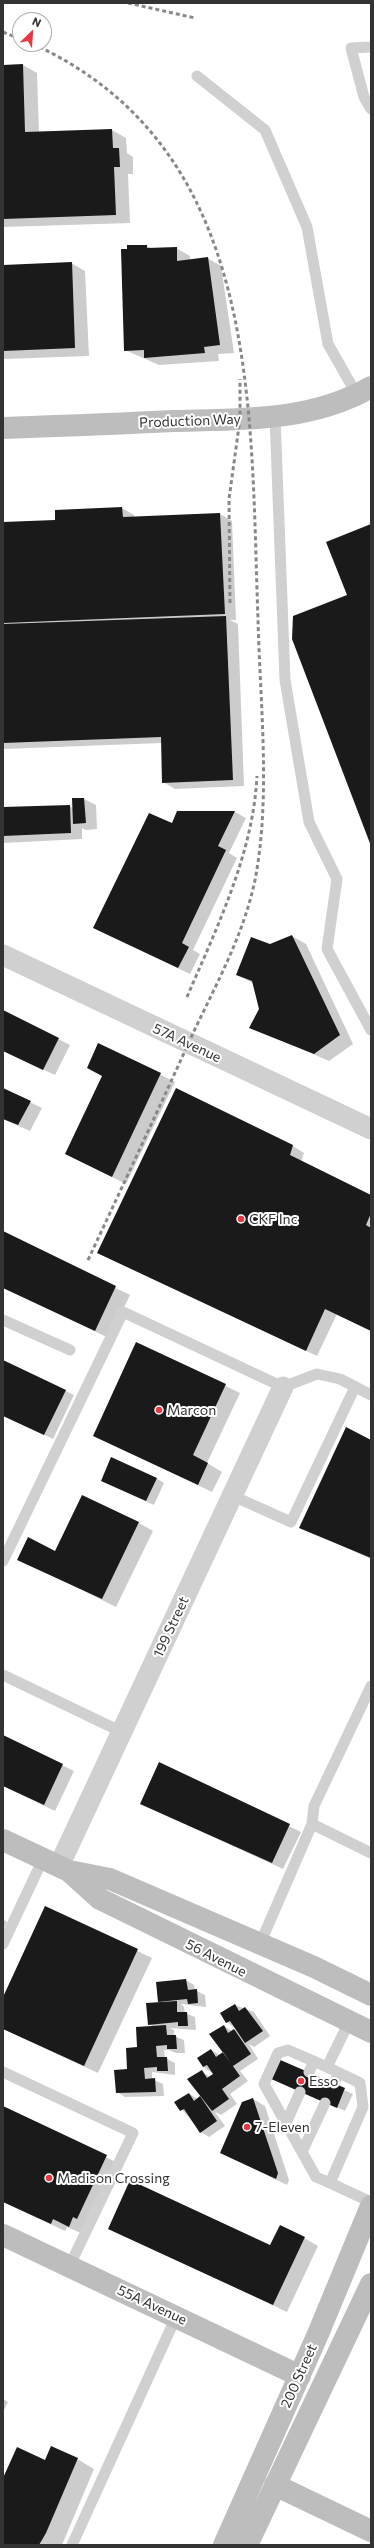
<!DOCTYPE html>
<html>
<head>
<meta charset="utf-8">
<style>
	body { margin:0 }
	#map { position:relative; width:374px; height:2548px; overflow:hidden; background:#fff; font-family:Commissioner,sans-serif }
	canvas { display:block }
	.frame { position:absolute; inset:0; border:4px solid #333; pointer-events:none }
	.north { position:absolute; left:12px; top:12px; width:40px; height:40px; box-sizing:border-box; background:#fff; border:1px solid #adadad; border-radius:50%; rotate:25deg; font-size:11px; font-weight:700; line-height:16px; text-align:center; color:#333 }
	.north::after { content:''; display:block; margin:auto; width:14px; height:18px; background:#e63946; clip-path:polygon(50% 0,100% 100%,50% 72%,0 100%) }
</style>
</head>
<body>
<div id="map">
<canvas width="374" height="2548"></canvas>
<div class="frame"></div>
<div class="north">N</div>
</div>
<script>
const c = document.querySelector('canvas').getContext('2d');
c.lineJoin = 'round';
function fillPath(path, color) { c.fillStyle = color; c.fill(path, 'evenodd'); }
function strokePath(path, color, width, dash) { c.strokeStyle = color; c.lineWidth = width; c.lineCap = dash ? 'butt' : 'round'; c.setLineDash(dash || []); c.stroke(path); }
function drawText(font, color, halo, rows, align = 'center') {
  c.font = font + ' Commissioner,sans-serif'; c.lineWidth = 4; c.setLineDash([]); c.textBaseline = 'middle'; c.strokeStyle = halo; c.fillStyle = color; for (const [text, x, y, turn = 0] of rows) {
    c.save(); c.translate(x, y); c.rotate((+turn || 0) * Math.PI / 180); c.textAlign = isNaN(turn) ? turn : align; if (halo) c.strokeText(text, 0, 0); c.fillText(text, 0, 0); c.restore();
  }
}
const shadow = new Path2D(`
	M23 65 37 73 39 133 112 130 126 138 127 153 133 157V174H128L130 223 3 227V66Z
	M128 246H147L153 249 176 248 190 256V260L207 258 221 266 234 353 218 354 219 361 159 365 125 350Z
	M71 263 85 271 89 356 3 359V266Z
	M122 508 134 515V518L220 514 232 521 236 620H230L238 624 244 786 175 789 163 782 162 743 3 749V523L56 521Z
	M73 799H84L96 805 97 829 86 830 82 828V839L3 843V808L69 806 73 808Z
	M235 812 246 818 229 853 237 858 193 950 200 954 190 974 106 934 172 824Z
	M292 936 306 944 353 1044 329 1061 251 1027 260 1009 254 984 237 974 270 945Z
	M3 1011 70 1045 55 1075 3 1051Z
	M99 1044 175 1082 126 1184 66 1154 103 1076Z
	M3 1089 42 1108 30 1131 3 1119Z
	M176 1090 293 1146 304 1153 301 1162 371 1196V1331L337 1314 317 1356 99 1253Z
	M3 1233 130 1295 109 1338 3 1288Z
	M137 1343 240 1393 207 1463 222 1472 212 1492 94 1435Z
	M3 1361 74 1395 53 1439 3 1415Z
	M371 1441V1559L301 1527Z
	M156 1478 164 1483 154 1505 110 1485Z
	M139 1523 153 1531 116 1607 19 1559 56 1552Z
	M3 1736 74 1771 55 1811 3 1786Z
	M160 1764 301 1832 283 1869 141 1804Z
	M46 1907 152 1958 98 2073 3 2029V1999Z
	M3 1919 7 1922 3 1931Z
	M186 1980 194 1985 195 1990 205 1995 206 2007 181 2004 184 2007 185 2013 195 2017 196 2030 170 2028 174 2030V2036L184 2040 185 2053H176L169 2050H164L165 2058 175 2063V2075L152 2072V2079L163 2084 164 2096 125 2097 117 2092 139 2048 153 2026 149 2024 159 2003 157 1983Z
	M235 2005 254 2012 270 2036 254 2047 249 2044 258 2059 240 2071 248 2081 230 2094 237 2104 221 2115 215 2112 225 2126 209 2137 201 2132 176 2102 189 2094 198 2099 200 2097 204 2100 202 2072 210 2077 214 2074 203 2067 211 2050 220 2055 225 2052 210 2034 224 2026 232 2031 236 2029 227 2022Z
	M278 2060 353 2094 345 2111 278 2082Z
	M253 2099 265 2106 289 2180 287 2185 221 2153Z
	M3 2107 120 2164 83 2234 67 2227 65 2231 3 2202Z
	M109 2228 270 2246 304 2238 318 2246 287 2312Z
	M3 2399 8 2402 3 2412Z
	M77 2459 94 2469 62 2545H3V2480L46 2461Z`);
const building = new Path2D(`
	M23 64 25 132 112 129 113 148H119L120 167H114L116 215 3 219V65Z
	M127 245H147V248L177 247V261L208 257 220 345 204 347 205 353 144 358V350L124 351 121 249H127Z
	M72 262 75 348 3 351V265Z
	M122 507 123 517 220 513 225 614 3 623V522L55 520V510Z
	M371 524V846L292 639 293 616 347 595 326 542Z
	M226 616 233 780 162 783 161 737 3 743V624Z
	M72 798H84L86 823 73 824Z
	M70 805 71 833 3 836V807Z
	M177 811H235L218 846 226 850 182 943 189 947 178 968 93 928 149 813 172 823Z
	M292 935 340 1035 314 1054 249 1028 259 1009 252 981 236 975 251 937 270 944Z
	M3 1010 59 1038 43 1070 3 1051Z
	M98 1043 161 1073 112 1177 65 1154 102 1076 87 1068Z
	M3 1088 31 1101 18 1125 3 1119Z
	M176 1088 293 1145 290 1155 371 1195V1213L366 1225 371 1228V1331L325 1309 306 1351 97 1253Z
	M3 1231 116 1286 95 1331 3 1288Z
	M136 1342 226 1384 193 1455 208 1463 198 1485 93 1436Z
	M3 1360 66 1390 44 1435 3 1416Z
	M346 1427 371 1440V1558L299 1528Z
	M111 1457 157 1478 146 1501 101 1481Z
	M82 1495 139 1522 102 1599 17 1560 28 1537 55 1551Z
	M3 1735 63 1764 44 1805 3 1786Z
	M159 1762 290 1824 272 1863 140 1804Z
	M45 1906 138 1949 84 2066 3 2029V1997Z
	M186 1979 188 1990 197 1989 198 2003 188 2004 187 1999 158 2002 156 1982Z
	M177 2001V2012H187L188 2026H178V2022L148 2025 146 2003Z
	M235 2004 239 2011 245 2007 263 2031 245 2043 230 2021 226 2023 220 2013Z
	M166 2025 167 2035H176L177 2049H167V2045L156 2046 157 2057H167L168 2071H157V2067L144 2068 145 2079 155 2078 156 2092 116 2093 114 2070 127 2069 126 2048 137 2047 136 2027Z
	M224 2025 228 2033 234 2029 251 2054 233 2066 209 2034Z
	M211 2049 216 2057 223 2052 240 2076 222 2089 229 2099 212 2111 187 2079 202 2070 207 2078 213 2074 207 2065 203 2067 197 2058Z
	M278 2059 345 2088 337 2108 269 2078Z
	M189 2093 194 2101 200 2096 217 2121 200 2133 184 2109 180 2111 174 2102Z
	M253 2098 278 2173 276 2179 220 2153 242 2102Z
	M3 2106 107 2155 77 2219 73 2217 69 2227 53 2219 51 2224 3 2202Z
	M130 2180 270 2245 280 2225 305 2237 273 2305 108 2229Z
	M51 2446 78 2458 46 2533 39 2545H3V2478L17 2447 45 2460Z`);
const lane = new Path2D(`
	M371 47 351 48 364 97 371 109
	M197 76 265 130 307 227 328 344 357 395
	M275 416 285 680 309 822 337 879 327 949 371 1030
	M3 1320 70 1350
	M233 1496 291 1522 355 1387
	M3 1561 123 1312 283 1387 317 1374 340 1379 371 1395
	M3 1675 122 1732
	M312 1824 371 1853
	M3 1944 43 1859
	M260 1944 312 1824 314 1806 371 1686
	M349 2022 327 2067 360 2083 363 2107 330 2183 371 2202
	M327 2067 288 2050 278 2053 264 2084 316 2177 330 2183
	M3 2072 133 2133 69 2267
	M309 2072 314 2061
	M334 2083 339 2073
	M286 2123 300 2092
	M302 2152 325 2103
	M72 2545 176 2317`);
const street = new Path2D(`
	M3 955 371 1129
	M59 1866 283 1387`);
const secondary = new Path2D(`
	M3 428C60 426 116 424 173 421 240 419 311 422 371 387
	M3 1840 69 1871 100 1899 371 2032
	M69 1871 110 1879 314 1967 371 1995
	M3 2235 300 2376
	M275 2485 371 2531
	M224 2545 318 2334 371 2206
	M247 2545 371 2284`);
const rail = new Path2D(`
	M128 3 195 18
	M3 32 20 39
	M33 44C262 149 250 405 258 619 260 703 271 798 255 880 244 933 218 981 195 1029 160 1106 124 1183 88 1260
	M230 603 229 499 240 419V379
	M187 997C217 927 253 854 257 776`);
const markers = [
	[241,1219,4,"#e63946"],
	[159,1410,4,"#e63946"],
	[301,2081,4,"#e63946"],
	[247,2127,4,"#e63946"],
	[49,2178,4,"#e63946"]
];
const streetNames = [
	["Production Way",190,421,-2],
	["57A Avenue",187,1043,25],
	["199 Street",171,1627,-65],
	["56 Avenue",216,1958,27],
	["55A Avenue",152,2305,25],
	["200 Street",299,2376,-66]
];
const poiNames = [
	["CKF Inc",249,1219],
	["Marcon",167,1410],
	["Esso",309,2081],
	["7-Eleven",255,2127],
	["Madison Crossing",57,2178]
];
fillPath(shadow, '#0003');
fillPath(building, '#1a1a1a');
strokePath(lane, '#d0d0d0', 11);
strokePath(street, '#d0d0d0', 21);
strokePath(secondary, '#bdbdbd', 22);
strokePath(rail, '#888', 3, [4, 3]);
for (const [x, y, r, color] of markers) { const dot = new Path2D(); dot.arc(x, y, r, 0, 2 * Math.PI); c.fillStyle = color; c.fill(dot); strokePath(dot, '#fff', 1.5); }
drawText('14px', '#333', '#fff', streetNames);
drawText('14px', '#333', '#fff', poiNames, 'left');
</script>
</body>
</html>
